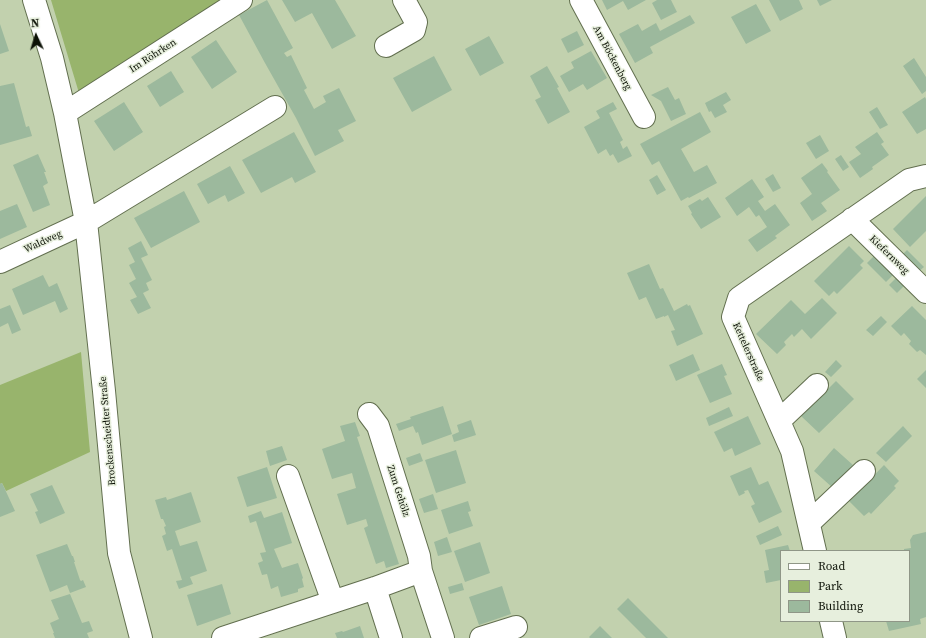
<!DOCTYPE html>
<html>
<head>
<meta charset="utf-8">
<style>
  body { margin:0 }
  #map { position:relative; width:926px; height:638px; overflow:hidden; background:#c2d1ae; font-family:"Source Serif 4",serif }
  canvas { display:block }
  .legend { position:absolute; left:780px; top:550px; width:130px; height:72px; box-sizing:border-box; background:#e7efdd; border:1px solid #8f9687; margin:0; padding:5px 7px; list-style:none; font-size:12px; color:#0c1106 }
  .legend li { display:flex; align-items:center; gap:8px; height:20px }
  .legend b { width:20px; border:1px solid #8f9687 }
  .north { position:absolute; left:16px; top:16px; width:40px; height:40px; -webkit-text-stroke:3px #e7efdd; paint-order:stroke; rotate:356deg; font-size:11px; font-weight:700; line-height:16px; text-align:center; color:#0c1106 }
  .north::after { content:''; display:block; margin:auto; width:14px; height:18px; background:#0c1106; clip-path:polygon(50% 0,100% 100%,50% 72%,0 100%) }
</style>
</head>
<body>
<div id="map">
<canvas width="926" height="638"></canvas>
<ul class="legend">
<li><b style="height:5px;background:#fff"></b>Road</li>
<li><b style="height:11px;background:#98b46c"></b>Park</li>
<li><b style="height:11px;background:#9cb99d"></b>Building</li>
</ul>
<div class="north">N</div>
</div>
<script>
const c = document.querySelector('canvas').getContext('2d');
c.lineJoin = 'round';
function paint(path, color) {
  c.fillStyle = color;
  c.fill(path, 'evenodd');
}
function toPath(rows) {
  const path = new Path2D();
  for (const r of rows) {
    path.moveTo(r[0], r[1]);
    for (let i = 2; i < r.length; i += 2) path.lineTo(r[i], r[i + 1]);
  }
  return path;
}
function stroke(path, color, width, dash) {
  c.strokeStyle = color;
  c.lineWidth = width;
  c.lineCap = dash ? 'butt' : 'round';
  c.setLineDash(dash || []);
  c.stroke(path);
}
function write(font, color, halo, rows, align = 'center') {
  c.font = font + ' "Source Serif 4",serif';
  c.lineWidth = 3;
  c.setLineDash([]);
  c.textBaseline = 'middle';
  c.strokeStyle = halo;
  c.fillStyle = color;
  for (const [text, x, y, turn = 0] of rows) {
    c.save();
    c.translate(x, y);
    c.rotate((+turn || 0) * Math.PI / 180);
    c.textAlign = isNaN(turn) ? turn : align;
    if (halo) c.strokeText(text, 0, 0);
    c.fillText(text, 0, 0);
    c.restore();
  }
}
paint(toPath([
  [51,0,231,0,79,93],
  [81,352,90,452,6,491,2,483,0,484,0,385]
]), '#98b46c');
paint(toPath([
  [267,0,293,48,284,53,287,57,291,55,307,88,304,90,314,109,326,102,323,96,339,88,356,121,338,130,344,141,315,156,296,118,265,63,239,15],
  [282,0,335,0,356,36,332,49,312,13,295,22],
  [602,0,646,0,628,10,623,1,607,10],
  [657,0,671,0,677,12,661,20,652,3],
  [769,0,799,0,803,9,780,21],
  [817,0,832,0,820,6],
  [756,4,771,31,746,44,731,17],
  [690,15,695,23,650,47,653,53,635,63,619,34,638,24,642,31,656,23,660,31],
  [0,24,9,51,0,54],
  [577,31,584,45,568,53,561,39],
  [489,36,504,63,480,76,465,49],
  [216,40,237,72,212,89,191,57],
  [591,51,607,78,587,90,583,84,569,92,560,76,574,68,571,62],
  [434,56,452,90,412,112,393,78],
  [914,58,926,77,926,91,922,94,903,66],
  [547,66,559,87,557,88,570,112,548,124,535,100,541,97,530,76],
  [171,71,184,92,160,107,147,86],
  [14,83,26,127,29,126,32,136,0,145,0,86],
  [668,87,675,100,679,98,686,114,671,121,661,101,651,95],
  [726,92,731,100,723,105,727,112,715,118,711,111,709,112,705,103],
  [925,97,926,99,926,129,917,134,902,112],
  [124,102,143,132,114,151,94,121],
  [613,102,617,109,609,113,623,140,620,142,623,149,627,146,632,156,618,163,613,154,610,156,606,149,598,154,584,127,600,118,596,111],
  [877,107,888,125,880,129,869,112],
  [700,112,711,132,681,149,694,172,707,165,717,183,689,198,688,197,681,201,659,161,652,165,640,144],
  [294,132,316,172,295,183,292,177,261,193,242,160],
  [877,132,884,142,881,144,889,155,872,167,873,169,860,178,849,162,861,154,855,147],
  [820,135,829,151,816,159,806,143],
  [38,154,46,172,44,172,48,183,43,186,50,205,33,212,13,165],
  [841,155,849,167,843,171,835,159],
  [822,163,828,171,827,172,840,190,821,203,827,211,812,221,800,203,812,194,801,178],
  [230,166,245,193,228,202,225,195,208,204,197,184],
  [773,174,781,188,773,192,765,179],
  [657,175,666,190,657,195,649,180],
  [752,179,764,197,758,201,765,211,775,204,790,225,775,236,777,238,757,252,748,240,767,227,759,215,756,217,749,207,737,216,725,198],
  [184,191,200,222,151,248,134,218],
  [926,196,926,231,910,247,893,229],
  [708,197,721,217,701,229,691,214,692,213,688,206,700,199,702,201],
  [17,204,27,227,0,239,0,211],
  [141,241,148,255,141,258,152,280,146,283,149,290,143,293,151,308,138,314,130,300,137,297,129,283,136,279,129,265,135,262,128,248],
  [849,246,864,261,860,265,863,268,837,294,834,291,829,296,814,281],
  [907,250,924,267,918,272,901,256],
  [875,255,894,274,886,282,867,263],
  [649,264,660,289,663,288,674,311,687,304,688,306,690,305,703,334,677,346,671,331,675,330,668,315,664,317,664,316,656,319,646,297,639,300,627,273],
  [43,275,49,287,57,283,68,309,60,313,55,301,23,315,12,289],
  [897,277,905,285,897,293,889,285],
  [822,298,837,313,811,339,802,329,794,337,792,334,784,342,786,345,777,354,756,334,791,300,805,314],
  [10,305,21,330,12,334,8,323,0,327,0,309],
  [912,306,926,320,926,355,920,350,917,352,909,344,911,341,904,333,901,336,891,326],
  [881,316,887,322,873,336,866,330],
  [693,354,700,370,676,381,669,365],
  [836,360,842,366,831,377,825,372],
  [722,364,727,375,724,376,732,394,710,403,697,375],
  [926,370,926,388,917,379],
  [836,381,854,399,819,433,801,416],
  [443,406,452,434,422,445,418,432,416,433,413,426,399,431,396,424,411,419,410,417],
  [729,407,733,416,709,426,706,418],
  [748,416,761,444,735,456,732,448,724,452,714,432],
  [471,420,476,435,454,442,452,435,459,432,457,425],
  [355,422,360,436,357,437,399,564,386,568,384,561,376,564,364,528,368,526,366,519,347,525,337,494,356,488,352,473,332,479,322,449,345,441,340,426],
  [903,426,912,436,886,462,876,453],
  [282,446,287,460,270,466,266,451],
  [834,448,853,465,833,488,814,471],
  [456,450,466,483,436,493,425,460],
  [420,453,423,461,409,466,406,458],
  [884,465,899,481,894,486,896,488,871,514,869,512,864,516,849,501],
  [267,467,277,498,247,507,237,477],
  [751,467,759,485,768,481,782,512,759,523,751,506,755,504,748,490,744,491,745,493,739,496,730,476],
  [2,483,15,511,0,517,0,484],
  [52,485,65,513,40,524,35,512,38,511,30,494],
  [191,492,201,522,175,531,180,546,197,541,207,571,190,577,193,584,179,589,176,581,182,580,172,549,167,551,162,536,166,534,164,527,166,526,163,519,161,519,155,500,166,497,167,500],
  [433,494,438,509,424,513,419,499],
  [468,501,471,511,468,512,473,526,449,534,441,510],
  [261,511,264,518,282,512,292,543,274,549,282,568,298,563,303,578,302,579,304,587,298,589,298,592,281,597,278,586,271,589,267,574,262,575,258,563,263,561,260,553,266,552,256,521,250,523,248,516],
  [778,526,782,535,760,545,756,536],
  [926,532,926,617,920,619,921,624,889,631,886,621,909,621,909,551,904,551,904,549,911,548,910,540,913,535],
  [447,537,452,552,438,556,434,542],
  [480,542,490,573,465,582,454,551],
  [67,544,72,556,73,556,75,562,74,562,80,580,81,581,83,580,86,587,70,593,67,585,50,592,36,555],
  [788,545,790,551,781,551,781,580,766,583,764,571,769,570,765,550],
  [462,583,464,590,450,594,448,587],
  [222,584,231,614,197,626,187,595],
  [502,586,511,614,479,625,469,597],
  [70,594,82,623,89,621,93,631,87,633,89,638,55,638,53,633,54,633,50,623,59,619,51,600],
  [628,598,668,638,646,638,617,609],
  [360,626,364,638,337,638,335,633,342,631,343,632],
  [600,626,612,638,590,638,589,637]
]), '#9cb99d');
const minor = toPath([
  [34,0,52,58,65,113,86,222,104,391,119,553,141,638],
  [581,0,644,117],
  [386,46,414,30,416,22,404,0],
  [65,113,241,0],
  [852,219,926,292],
  [0,262,86,222,275,107],
  [779,421,817,385],
  [288,476,333,602],
  [809,523,864,471],
  [815,551,792,451,733,317,739,298,909,180,926,176],
  [421,571,443,638],
  [375,588,391,638],
  [831,621,835,638],
  [223,638,375,588,421,571,419,556,378,426,369,414],
  [481,638,516,627]
]);
stroke(minor, '#626f4f', 24);
stroke(minor, '#fff', 22);
write('10px', '#0c1106', '#e7efdd', [
  ["Im Röhrken",153,56,-33],
  ["Am Böckenberg",612,58,62],
  ["Waldweg",43,242,-25],
  ["Kiefernweg",889,255,44],
  ["Kettelerstraße",748,352,66],
  ["Brockenscheidter Straße",108,431,-95],
  ["Zum Gehölz",398,491,72]
]);
</script>
</body>
</html>
